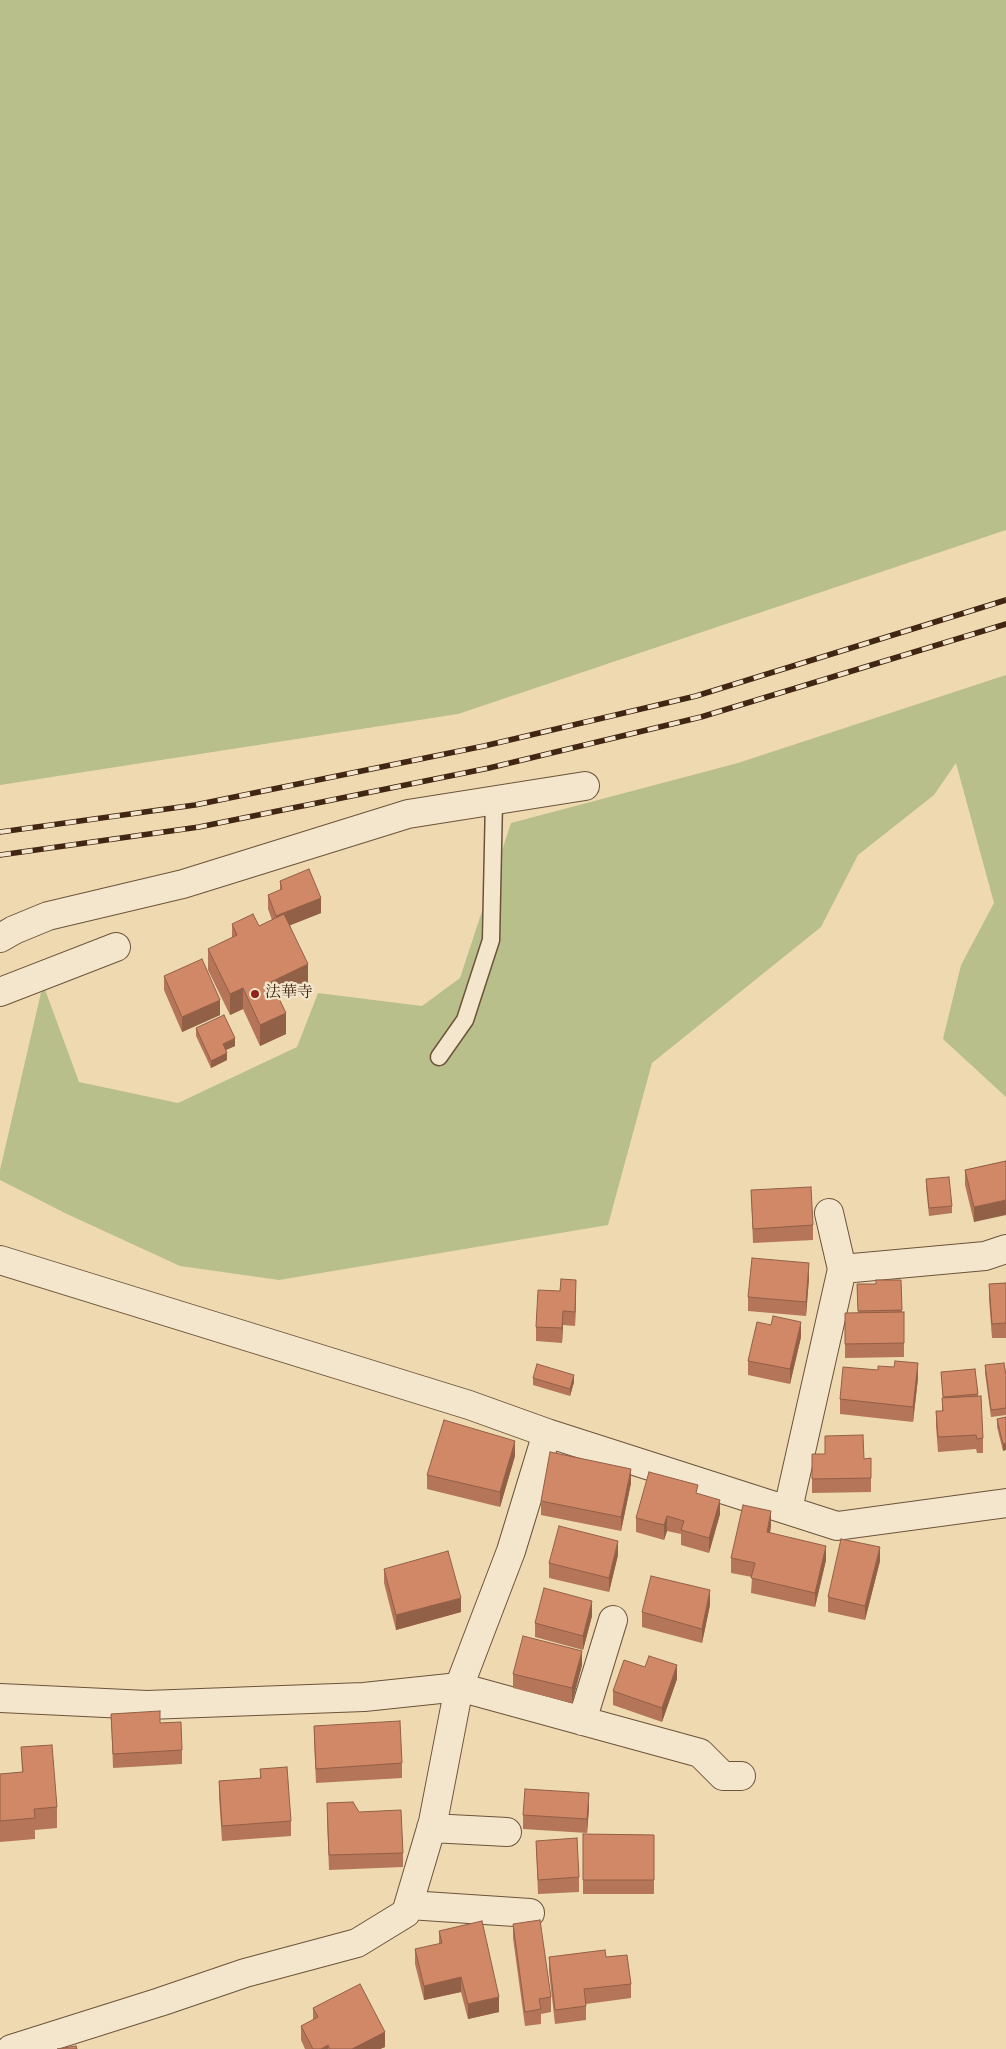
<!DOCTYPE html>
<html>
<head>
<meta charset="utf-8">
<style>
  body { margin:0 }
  canvas { display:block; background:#eed9b1 }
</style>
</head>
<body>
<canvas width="1006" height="2049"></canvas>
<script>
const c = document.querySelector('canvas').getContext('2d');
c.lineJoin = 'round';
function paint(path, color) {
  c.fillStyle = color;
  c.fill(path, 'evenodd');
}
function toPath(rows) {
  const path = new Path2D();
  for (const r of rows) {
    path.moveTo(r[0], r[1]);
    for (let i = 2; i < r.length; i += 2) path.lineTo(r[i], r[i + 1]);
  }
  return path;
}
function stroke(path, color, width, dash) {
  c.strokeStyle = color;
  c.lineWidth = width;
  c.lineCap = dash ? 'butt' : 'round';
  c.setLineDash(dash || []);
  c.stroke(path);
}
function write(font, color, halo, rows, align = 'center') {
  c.font = font + ' "IM FELL Double Pica","Noto Serif JP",serif';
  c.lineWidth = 4.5;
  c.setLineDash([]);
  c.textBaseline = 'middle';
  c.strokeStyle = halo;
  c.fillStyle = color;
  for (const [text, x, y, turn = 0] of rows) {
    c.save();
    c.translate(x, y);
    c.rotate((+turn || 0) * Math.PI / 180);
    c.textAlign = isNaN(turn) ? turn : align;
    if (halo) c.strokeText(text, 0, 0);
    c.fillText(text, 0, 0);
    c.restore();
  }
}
paint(toPath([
  [0,0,1006,0,1006,530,458,714,0,785],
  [1006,675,1006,1097,943,1039,961,965,994,903,956,763,934,795,858,855,821,927,652,1063,608,1225,279,1280,180,1266,67,1214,0,1180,0,1170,43,984,79,1082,178,1103,297,1047,318,993,422,1006,460,978,511,823,738,763]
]), '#b9bf8b');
const service = toPath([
  [439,1057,465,1020,491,940,494,800]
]);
const minor = toPath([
  [0,938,14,930,48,916,183,884,408,814,585,786],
  [0,992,116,947],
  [829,1213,842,1269],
  [0,1260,469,1405,547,1433,837,1526,1006,1503],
  [788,1509,842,1269,985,1256,1006,1249],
  [0,1698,147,1705,364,1697,459,1687,700,1753,723,1776,741,1776],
  [582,1721,613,1620],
  [431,1828,507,1832],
  [409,1905,530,1913],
  [11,2049,160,2002,245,1973,357,1943,406,1913,433,1822,459,1687,511,1551,547,1433]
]);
stroke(service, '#6c533a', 19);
stroke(minor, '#6c533a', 30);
stroke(service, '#f4e6cc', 16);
stroke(minor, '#f4e6cc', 28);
const rail = toPath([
  [0,832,195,805,484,746,696,696,1006,600],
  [0,855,199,827,489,768,701,717,1006,624]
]);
stroke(rail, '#402613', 5.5);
stroke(rail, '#f4e6cc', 4, [11]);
paint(toPath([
  [280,881,321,913,290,925,308,985,279,999,286,1034,260,1046,243,1009,230,1015,208,970,208,949,232,938,232,924,259,926,272,920,268,909,268,895,280,890],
  [164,976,220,1015,182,1032,164,990],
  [196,1028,235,1046,226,1050,227,1060,211,1068,196,1036],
  [1006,1161,974,1222,965,1185,965,1170],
  [926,1179,952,1206,952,1213,929,1216,926,1187],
  [751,1190,813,1225,813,1240,753,1243],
  [809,1278,806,1316,748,1311,748,1297],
  [901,1280,902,1312,904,1312,904,1357,845,1358,845,1313,858,1313,857,1284,876,1284],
  [1006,1283,1006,1338,992,1338,989,1299,989,1284],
  [576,1295,575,1326,563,1325,562,1343,536,1341,536,1327],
  [801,1337,790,1384,748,1375,748,1361],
  [985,1365,1006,1375,1006,1415,991,1417,985,1373],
  [975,1369,983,1438,983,1453,977,1453,976,1449,938,1452,936,1426,936,1411,942,1411,942,1398,943,1398,941,1372],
  [878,1370,918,1378,913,1422,840,1414,840,1399],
  [533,1378,574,1382,570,1396,533,1385],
  [1006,1417,1003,1451,997,1427,997,1419],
  [812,1454,864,1459,871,1458,871,1492,812,1493],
  [515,1456,500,1507,427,1489,427,1475],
  [631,1483,621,1531,541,1515,541,1501],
  [698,1494,720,1514,709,1553,681,1545,681,1534,667,1531,664,1540,636,1532,636,1518],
  [771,1526,770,1533,826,1560,815,1607,751,1593,752,1577,731,1573,731,1558],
  [618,1555,609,1592,549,1578,549,1563],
  [880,1561,865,1620,828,1612,828,1597],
  [384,1569,461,1612,396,1630,384,1583],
  [710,1605,702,1643,642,1627,642,1612],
  [592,1616,583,1650,535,1637,535,1623],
  [582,1665,572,1703,513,1688,513,1674],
  [677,1679,662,1722,613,1705,613,1691],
  [111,1714,160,1723,182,1750,182,1764,113,1768],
  [314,1726,402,1763,402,1778,316,1783,314,1740],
  [21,1747,57,1807,57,1828,35,1830,35,1839,0,1842,0,1774,22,1772],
  [260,1769,291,1821,291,1836,222,1841,219,1796,219,1781,260,1778],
  [589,1808,587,1833,523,1829,523,1815],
  [359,1812,403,1853,403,1867,329,1870,327,1818],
  [583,1834,654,1835,654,1894,583,1894],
  [536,1841,579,1877,579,1892,538,1894],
  [513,1924,551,1997,551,2012,541,2014,541,2024,525,2026,513,1938],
  [439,1931,499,2012,468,2019,461,1992,424,2000,415,1964,415,1949,439,1944],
  [549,1957,606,1957,631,1984,631,1998,586,2004,586,2020,555,2024,549,1971],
  [313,2008,385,2047,380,2049,305,2049,301,2040,301,2026,313,2020]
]), '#b47558');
paint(toPath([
  [321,898,321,913,276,931,276,916],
  [308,964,308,985,271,1003,271,982],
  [243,988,243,1009,230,1015,230,994],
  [220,1000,220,1015,182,1032,182,1017],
  [286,1013,286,1034,260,1046,260,1025],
  [235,1038,235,1046,223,1051,223,1044],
  [227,1053,227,1060,211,1068,211,1061],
  [1006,1200,1006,1215,974,1222,974,1207],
  [809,1263,809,1278,806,1316,806,1302],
  [576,1280,576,1295,575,1326,575,1312],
  [563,1311,563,1325,562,1343,562,1328],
  [801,1322,801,1337,790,1384,790,1369],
  [918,1363,918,1378,913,1422,913,1407],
  [574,1375,574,1382,570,1396,570,1389],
  [515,1441,515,1456,500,1507,500,1492],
  [1006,1443,1006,1450,1003,1451,1003,1444],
  [631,1469,631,1483,621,1531,621,1517],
  [720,1500,720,1514,709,1553,709,1538],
  [771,1511,771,1526,767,1547,767,1532],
  [667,1516,667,1531,664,1540,664,1525],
  [618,1541,618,1555,609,1592,609,1578],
  [826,1546,826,1560,815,1607,815,1593],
  [880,1547,880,1561,865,1620,865,1606],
  [710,1590,710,1605,702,1643,702,1629],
  [461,1598,461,1612,396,1630,396,1615],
  [592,1601,592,1616,583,1650,583,1636],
  [582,1651,582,1665,572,1703,572,1688],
  [677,1665,677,1679,662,1722,662,1708],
  [589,1793,589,1808,587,1833,587,1819],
  [461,1977,461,1992,424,2000,424,1986],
  [499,1997,499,2012,468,2019,468,2004],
  [385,2032,385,2047,380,2049,352,2049],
  [328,2045,328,2049,321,2049]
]), '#925f47');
const building = toPath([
  [309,869,321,898,276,916,268,895,282,889,280,881,309,869],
  [253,914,259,926,284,914,308,964,271,982,286,1013,260,1025,243,988,230,994,208,949,237,935,232,924,253,914],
  [202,959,220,1000,182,1017,164,976,202,959],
  [224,1015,235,1038,223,1044,227,1053,211,1061,196,1028,224,1015],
  [1006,1161,1006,1200,974,1207,965,1170,1006,1161],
  [949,1177,952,1206,929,1208,926,1179,949,1177],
  [811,1187,813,1225,753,1229,751,1190,811,1187],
  [752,1258,809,1263,806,1302,748,1297,752,1258],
  [561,1279,576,1280,575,1312,563,1311,562,1328,536,1327,538,1290,560,1291,561,1279],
  [876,1280,901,1280,902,1310,858,1311,857,1284,876,1284,876,1280],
  [1006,1283,1006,1323,992,1324,989,1284,1006,1283],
  [904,1312,904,1343,845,1344,845,1313,904,1312],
  [773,1316,801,1322,790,1369,748,1361,757,1322,771,1325,773,1316],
  [895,1361,918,1363,913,1407,840,1399,843,1367,878,1370,878,1366,894,1367,895,1361],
  [1004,1363,1006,1375,1006,1408,991,1410,985,1365,1004,1363],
  [537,1364,574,1375,570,1389,533,1378,537,1364],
  [975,1369,978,1394,943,1397,941,1372,975,1369],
  [981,1396,983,1438,977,1439,976,1435,938,1437,936,1411,943,1411,942,1398,981,1396],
  [1006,1417,1006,1443,1003,1444,997,1419,1006,1417],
  [444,1420,515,1441,500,1492,427,1475,444,1420],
  [863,1435,864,1459,871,1458,871,1478,812,1479,812,1454,825,1454,825,1436,863,1435],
  [550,1452,631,1469,621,1517,541,1501,550,1452],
  [649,1472,698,1485,696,1493,720,1500,709,1538,681,1530,684,1521,667,1516,664,1525,636,1518,649,1472],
  [743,1505,771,1511,767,1532,826,1546,815,1593,751,1578,755,1563,731,1558,743,1505],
  [559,1526,618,1541,609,1578,549,1563,559,1526],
  [841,1539,880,1547,865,1606,828,1597,841,1539],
  [448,1551,461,1598,396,1615,384,1569,448,1551],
  [651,1576,710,1590,702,1629,642,1612,651,1576],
  [544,1588,592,1601,583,1636,535,1623,544,1588],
  [523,1636,582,1651,572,1688,513,1674,523,1636],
  [649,1656,677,1665,662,1708,613,1691,624,1660,645,1667,649,1656],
  [160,1711,160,1723,181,1722,182,1750,113,1754,111,1714,160,1711],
  [400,1721,402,1763,316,1769,314,1726,400,1721],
  [52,1745,57,1807,34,1809,35,1818,0,1821,0,1774,23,1772,21,1747,52,1745],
  [287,1767,291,1821,222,1826,219,1781,261,1778,260,1769,287,1767],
  [525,1789,589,1793,587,1819,523,1815,525,1789],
  [353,1802,359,1812,401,1810,403,1853,329,1855,327,1803,353,1802],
  [583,1834,654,1835,654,1880,583,1880,583,1834],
  [577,1838,579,1877,538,1880,536,1841,577,1838],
  [540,1920,551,1997,539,1999,541,2009,525,2012,513,1924,540,1920],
  [482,1921,499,1997,468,2004,461,1977,424,1986,415,1949,442,1943,439,1931,482,1921],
  [605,1950,606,1957,627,1955,631,1984,584,1989,586,2006,555,2010,549,1957,605,1950],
  [360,1984,385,2032,352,2049,330,2049,328,2045,321,2049,313,2049,301,2026,318,2017,313,2008,360,1984],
  [76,2046,77,2049,57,2049,76,2046]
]);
paint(building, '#d18866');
stroke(building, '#925f47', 1);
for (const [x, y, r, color] of [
  [255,994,5,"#8f2418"]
]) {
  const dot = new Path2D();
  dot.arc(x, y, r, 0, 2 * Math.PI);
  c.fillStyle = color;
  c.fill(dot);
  stroke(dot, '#f4e6cc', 2);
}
write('16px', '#402613', '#f4e6cc', [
  ["法華寺",265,994]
], 'left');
</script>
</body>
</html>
